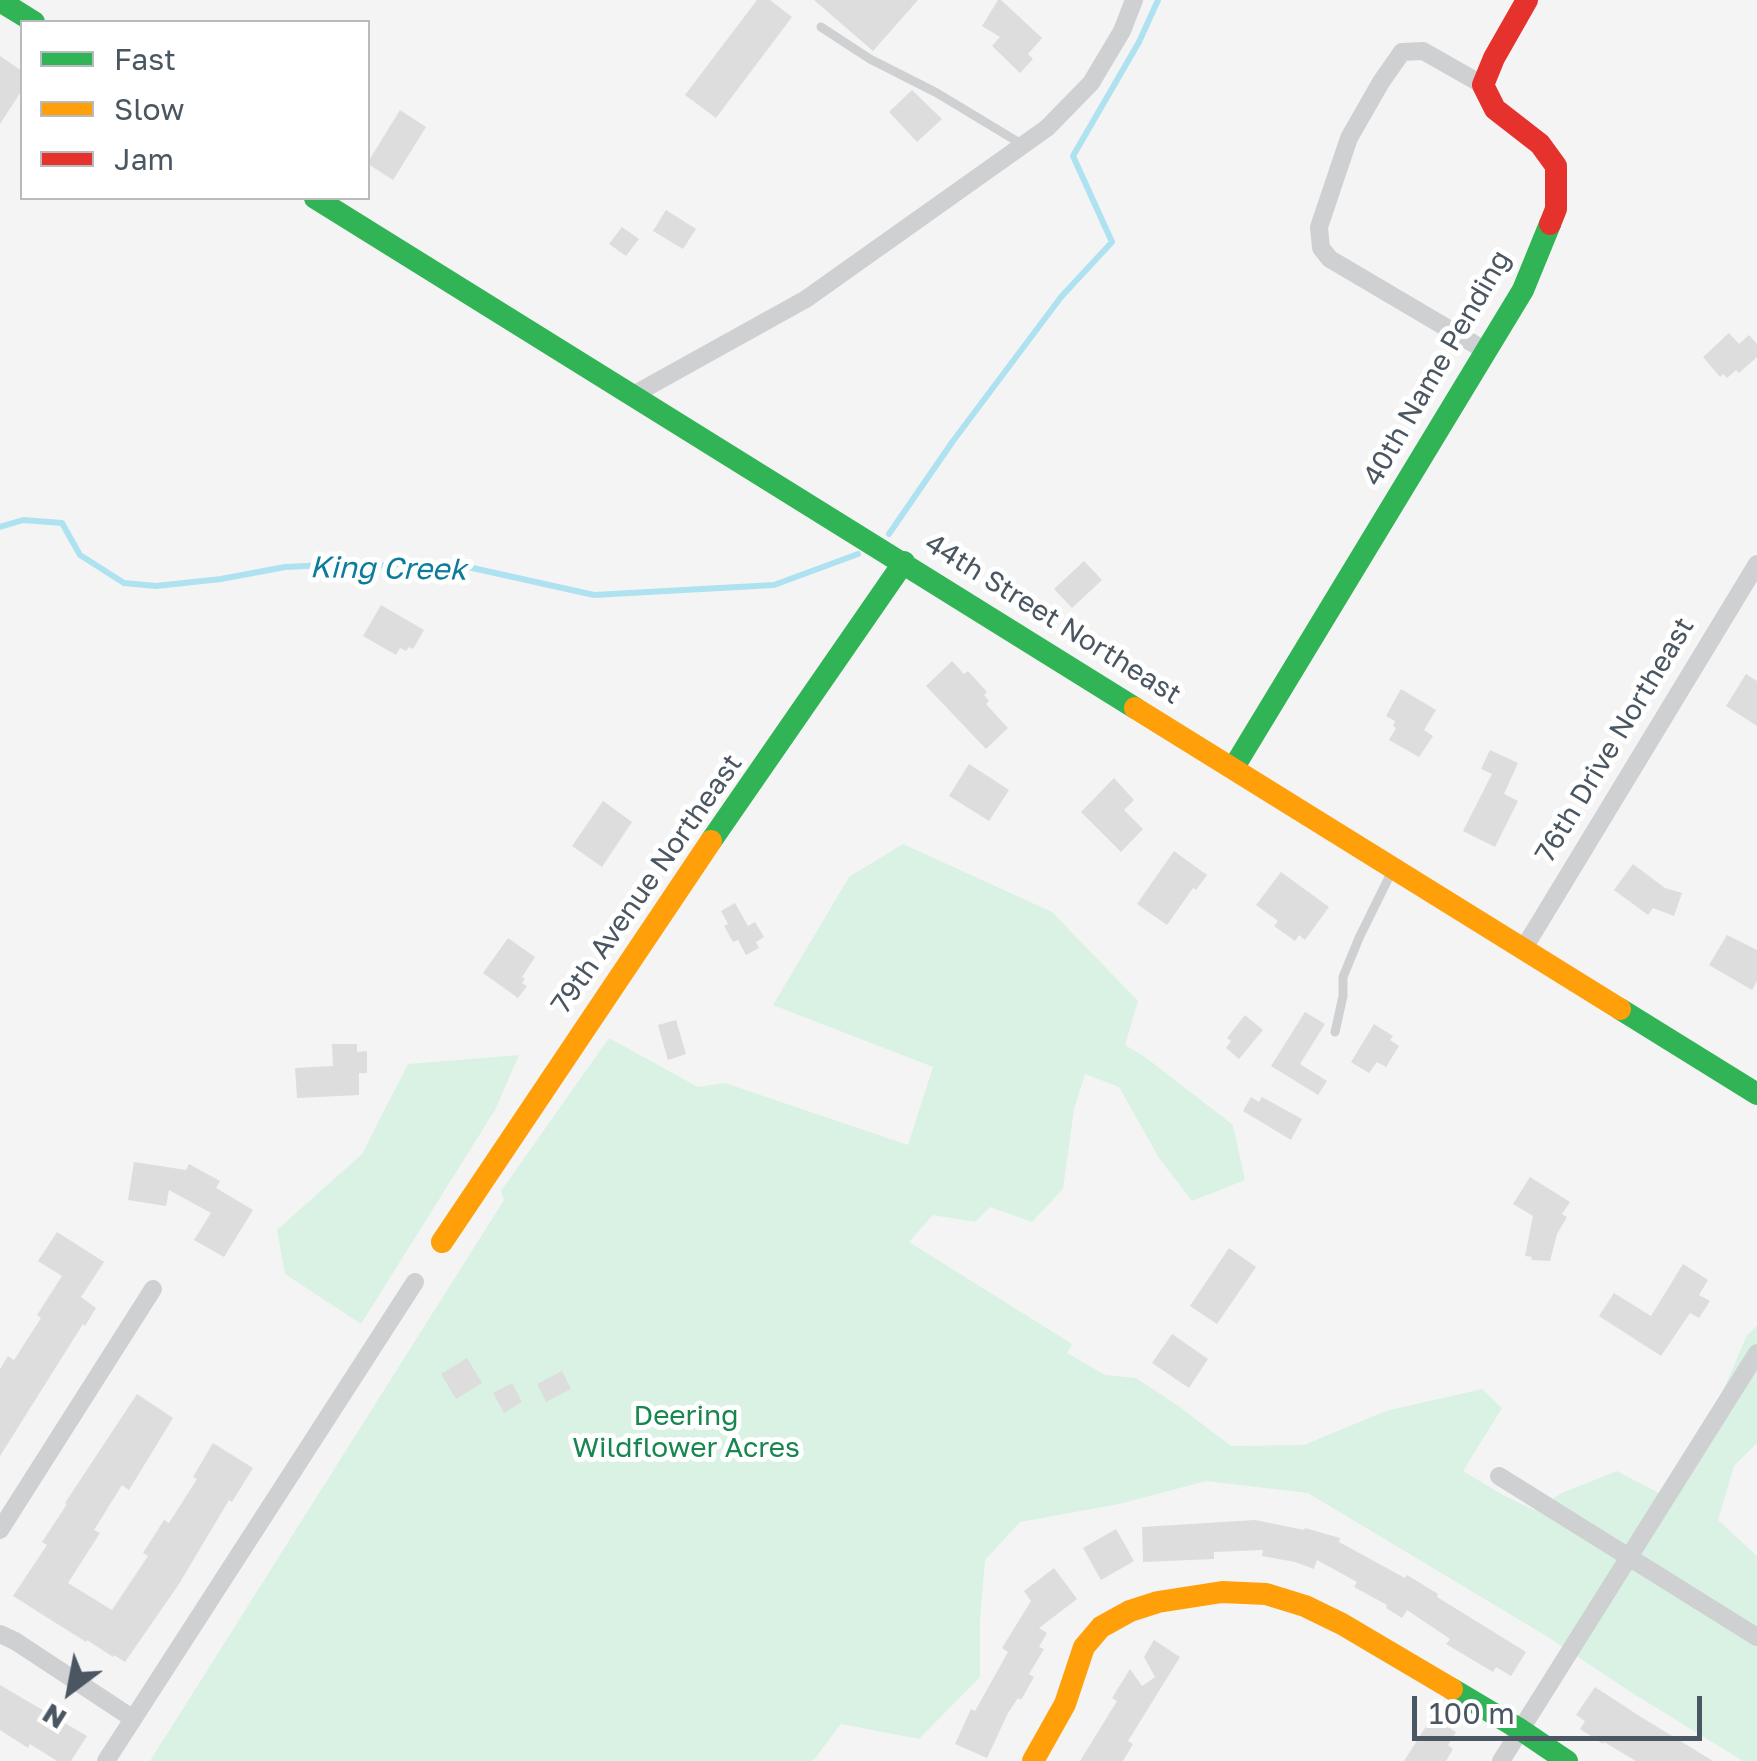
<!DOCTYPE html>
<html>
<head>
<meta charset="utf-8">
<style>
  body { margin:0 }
  #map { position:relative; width:1757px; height:1761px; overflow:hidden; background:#f4f4f4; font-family:"Golos Text",sans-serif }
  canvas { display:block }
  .legend { position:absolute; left:20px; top:20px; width:350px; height:180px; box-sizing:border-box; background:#fff; border:2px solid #b7bbc0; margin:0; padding:12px 18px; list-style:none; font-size:30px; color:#4a5661 }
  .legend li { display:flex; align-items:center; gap:20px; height:50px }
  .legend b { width:50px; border:2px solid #b7bbc0 }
  .north { position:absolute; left:20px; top:1641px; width:100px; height:100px; -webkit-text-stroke:8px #fff; paint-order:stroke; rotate:212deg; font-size:28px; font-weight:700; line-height:40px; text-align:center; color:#4a5661 }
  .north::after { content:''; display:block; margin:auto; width:35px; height:45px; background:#4a5661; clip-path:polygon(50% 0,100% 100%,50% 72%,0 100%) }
  .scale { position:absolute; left:1412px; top:1696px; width:290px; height:45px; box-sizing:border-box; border:5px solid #4a5661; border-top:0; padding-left:12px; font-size:30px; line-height:35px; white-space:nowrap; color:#4a5661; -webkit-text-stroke:8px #fff; paint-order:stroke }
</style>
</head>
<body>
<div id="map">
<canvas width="1757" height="1761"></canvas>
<ul class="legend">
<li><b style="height:12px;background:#30b455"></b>Fast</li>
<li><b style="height:12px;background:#ff9f0a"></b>Slow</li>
<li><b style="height:12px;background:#e5322d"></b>Jam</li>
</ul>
<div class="north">N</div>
<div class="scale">100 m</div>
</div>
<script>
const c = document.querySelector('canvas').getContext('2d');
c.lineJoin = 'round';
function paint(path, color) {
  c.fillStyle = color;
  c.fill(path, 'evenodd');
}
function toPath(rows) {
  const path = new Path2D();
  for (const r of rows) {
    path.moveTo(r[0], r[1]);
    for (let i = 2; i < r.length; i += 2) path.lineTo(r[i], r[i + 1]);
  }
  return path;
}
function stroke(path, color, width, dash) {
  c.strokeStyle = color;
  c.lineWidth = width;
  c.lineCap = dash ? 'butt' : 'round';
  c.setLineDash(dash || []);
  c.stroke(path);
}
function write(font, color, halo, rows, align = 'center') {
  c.font = font + ' "Golos Text",sans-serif';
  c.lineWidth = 10;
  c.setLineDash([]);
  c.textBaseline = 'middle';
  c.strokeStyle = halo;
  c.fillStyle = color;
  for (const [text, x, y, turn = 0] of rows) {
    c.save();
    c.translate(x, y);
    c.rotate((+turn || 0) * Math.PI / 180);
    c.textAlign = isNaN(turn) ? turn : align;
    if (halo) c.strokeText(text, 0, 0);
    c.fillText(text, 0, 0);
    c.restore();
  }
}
paint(toPath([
  [903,844,1052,912,1138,1001,1125,1045,1145,1057,1233,1125,1245,1180,1192,1201,1159,1158,1119,1087,1085,1074,1074,1109,1063,1189,1032,1222,990,1207,975,1222,933,1215,909,1242,1072,1344,1067,1353,1105,1375,1136,1378,1177,1405,1231,1446,1304,1445,1386,1411,1482,1389,1502,1408,1463,1471,1503,1495,1534,1510,1562,1493,1617,1471,1666,1497,1726,1384,1747,1335,1757,1326,1757,1443,1734,1466,1718,1520,1757,1556,1757,1761,1743,1761,1637,1696,1548,1637,1308,1493,1206,1481,1119,1504,1020,1522,985,1560,980,1619,980,1677,919,1739,841,1724,813,1761,150,1761,504,1200,501,1191,609,1038,698,1087,725,1083,908,1145,933,1067,773,1005,849,877],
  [519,1055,495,1110,361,1324,285,1274,277,1230,362,1154,408,1064]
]), '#d9f2e3');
stroke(toPath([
  [0,527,23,520,62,523,80,555,124,583,156,586,221,579,285,567,328,565,364,567,399,564,459,565,594,595,774,585,858,554],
  [889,534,953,441,1061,297,1112,242,1073,156,1139,42,1158,0]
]), '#aee2f0', 6);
paint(toPath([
  [757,0,770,0,792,17,716,118,685,95],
  [814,0,918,0,873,51],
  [998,0,1001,0,1042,38,1028,54,1033,59,1020,73,992,46,1000,37,982,26],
  [0,56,22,71,22,90,0,124],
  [912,90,942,119,917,142,889,112],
  [400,110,426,127,393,180,368,164,368,162],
  [666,210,696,229,683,249,653,231],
  [622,227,639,239,626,256,609,244],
  [1729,333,1739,344,1749,335,1757,344,1757,357,1739,373,1736,370,1727,378,1723,374,1720,377,1703,357],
  [1084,561,1102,580,1072,608,1054,589],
  [381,605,424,630,413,649,409,647,406,651,400,648,396,655,363,636],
  [952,661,964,674,968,671,987,692,984,695,989,701,986,704,1008,728,986,749,926,686],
  [1746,674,1757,681,1757,726,1726,706],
  [1401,689,1436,710,1424,730,1433,736,1419,757,1389,740,1396,728,1393,726,1395,721,1386,716],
  [1490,750,1518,763,1504,794,1518,801,1495,847,1463,831,1492,774,1481,769],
  [969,764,1009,790,989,821,949,796],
  [1114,778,1134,800,1124,810,1143,829,1121,852,1081,812],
  [603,801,632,822,602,867,572,846],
  [1174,851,1207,875,1196,890,1193,888,1167,925,1137,904],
  [1633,864,1665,888,1682,893,1674,916,1653,908,1648,915,1614,890],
  [1281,872,1329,907,1305,940,1299,935,1295,941,1274,926,1278,921,1256,905],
  [735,903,748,926,755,922,764,937,756,942,759,948,746,955,738,940,733,942,724,926,728,924,721,911],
  [1727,935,1757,950,1757,981,1752,990,1709,965],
  [508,938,535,957,522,977,525,979,522,983,527,986,518,998,483,973],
  [1305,1012,1325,1024,1300,1064,1327,1081,1318,1095,1271,1066],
  [1245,1015,1263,1030,1239,1059,1226,1048,1231,1041,1227,1038],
  [676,1020,686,1054,668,1060,658,1025],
  [1374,1024,1393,1036,1390,1040,1399,1046,1386,1067,1377,1062,1369,1073,1351,1062],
  [332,1044,357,1044,357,1052,367,1051,367,1073,359,1073,359,1095,297,1098,295,1068,333,1066],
  [1251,1097,1259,1102,1262,1097,1302,1119,1291,1140,1243,1111],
  [134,1162,186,1170,189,1164,220,1181,216,1188,253,1210,224,1257,194,1240,211,1213,169,1190,166,1206,128,1200],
  [1530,1177,1570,1202,1562,1214,1567,1217,1557,1234,1550,1261,1531,1260,1532,1257,1525,1256,1533,1216,1513,1204],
  [57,1232,104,1262,81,1297,96,1308,85,1326,83,1324,0,1456,0,1369,8,1356,14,1360,41,1318,37,1315,62,1276,38,1261],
  [1229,1248,1256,1267,1217,1324,1190,1306],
  [1683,1264,1708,1280,1699,1295,1710,1301,1699,1318,1690,1313,1661,1356,1599,1316,1614,1293,1651,1316],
  [1172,1334,1208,1359,1189,1388,1152,1363],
  [467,1358,482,1383,456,1399,441,1374],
  [562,1371,571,1389,546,1402,537,1384],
  [512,1383,522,1402,504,1413,493,1393],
  [137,1394,173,1418,129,1490,122,1485,94,1530,100,1533,68,1583,112,1610,148,1556,143,1553,164,1520,169,1523,197,1479,193,1477,213,1443,253,1468,232,1502,229,1500,179,1584,125,1662,114,1655,113,1657,87,1640,86,1642,13,1596,47,1545,42,1542,67,1504,65,1503],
  [1255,1520,1304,1530,1305,1528,1340,1538,1339,1542,1405,1578,1407,1575,1438,1594,1437,1597,1526,1652,1511,1676,1496,1667,1493,1672,1446,1644,1450,1639,1407,1610,1402,1618,1386,1608,1387,1605,1354,1587,1357,1582,1317,1560,1314,1569,1295,1562,1262,1556,1263,1550,1214,1552,1214,1559,1143,1562,1142,1527],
  [1116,1529,1134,1561,1101,1580,1083,1548],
  [1054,1568,1077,1599,1039,1628,1047,1633,1039,1647,1044,1649,1029,1674,1034,1677,1021,1700,1018,1698,1008,1713,987,1758,955,1744,971,1709,975,1711,1008,1652,1002,1648,1031,1601,1024,1591],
  [1154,1640,1180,1657,1128,1741,1133,1744,1123,1761,1080,1761,1117,1701,1112,1698,1130,1669,1142,1686,1155,1677,1144,1657],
  [0,1685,87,1736,71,1761,57,1761,30,1744,28,1748,0,1730],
  [1595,1687,1641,1717,1713,1761,1636,1761,1604,1742,1603,1744,1580,1729,1585,1721,1576,1715],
  [1432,1717,1456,1732,1448,1745,1453,1749,1446,1761,1404,1761]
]), '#ddddde');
stroke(toPath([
  [821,27,870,59,937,93,1023,145],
  [1335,1032,1343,996,1343,977,1359,938,1393,869]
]), '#ced0d2', 9);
stroke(toPath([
  [1483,85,1423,51,1402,52,1381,82,1349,138,1319,227,1321,248,1330,259,1486,351],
  [633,395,806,299,1047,128,1091,83,1122,31,1134,0],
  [1524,948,1757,564],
  [1499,1476,1757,1637],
  [0,1530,153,1289],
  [0,1634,15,1641,132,1718],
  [106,1761,415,1282],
  [1501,1761,1757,1353]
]), '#ced0d2', 18);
stroke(toPath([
  [0,1,34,22],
  [315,198,1135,708],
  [1234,767,1523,290,1550,224],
  [711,841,904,562],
  [1620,1009,1757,1094],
  [1452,1689,1521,1730,1567,1761]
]), '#30b455', 22);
stroke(toPath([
  [1135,708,1620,1009],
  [442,1242,711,841],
  [1033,1761,1065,1704,1084,1647,1101,1627,1130,1611,1158,1602,1222,1592,1266,1594,1305,1606,1342,1624,1452,1689]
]), '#ff9f0a', 22);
stroke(toPath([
  [1527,0,1494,58,1483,85,1495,109,1540,144,1556,166,1556,209,1550,224]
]), '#e5322d', 22);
write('28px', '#4a5661', '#fff', [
  ["40th Name Pending",1437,368,-60],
  ["44th Street Northeast",1053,619,32],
  ["76th Drive Northeast",1615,740,-59],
  ["79th Avenue Northeast",647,884,-55]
]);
write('28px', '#17864f', '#fff', [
  ["Deering",686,1416],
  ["Wildflower Acres",686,1448]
]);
write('italic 30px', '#0c7c9b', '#fff', [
  ["King Creek",388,569,1]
]);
</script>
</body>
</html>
